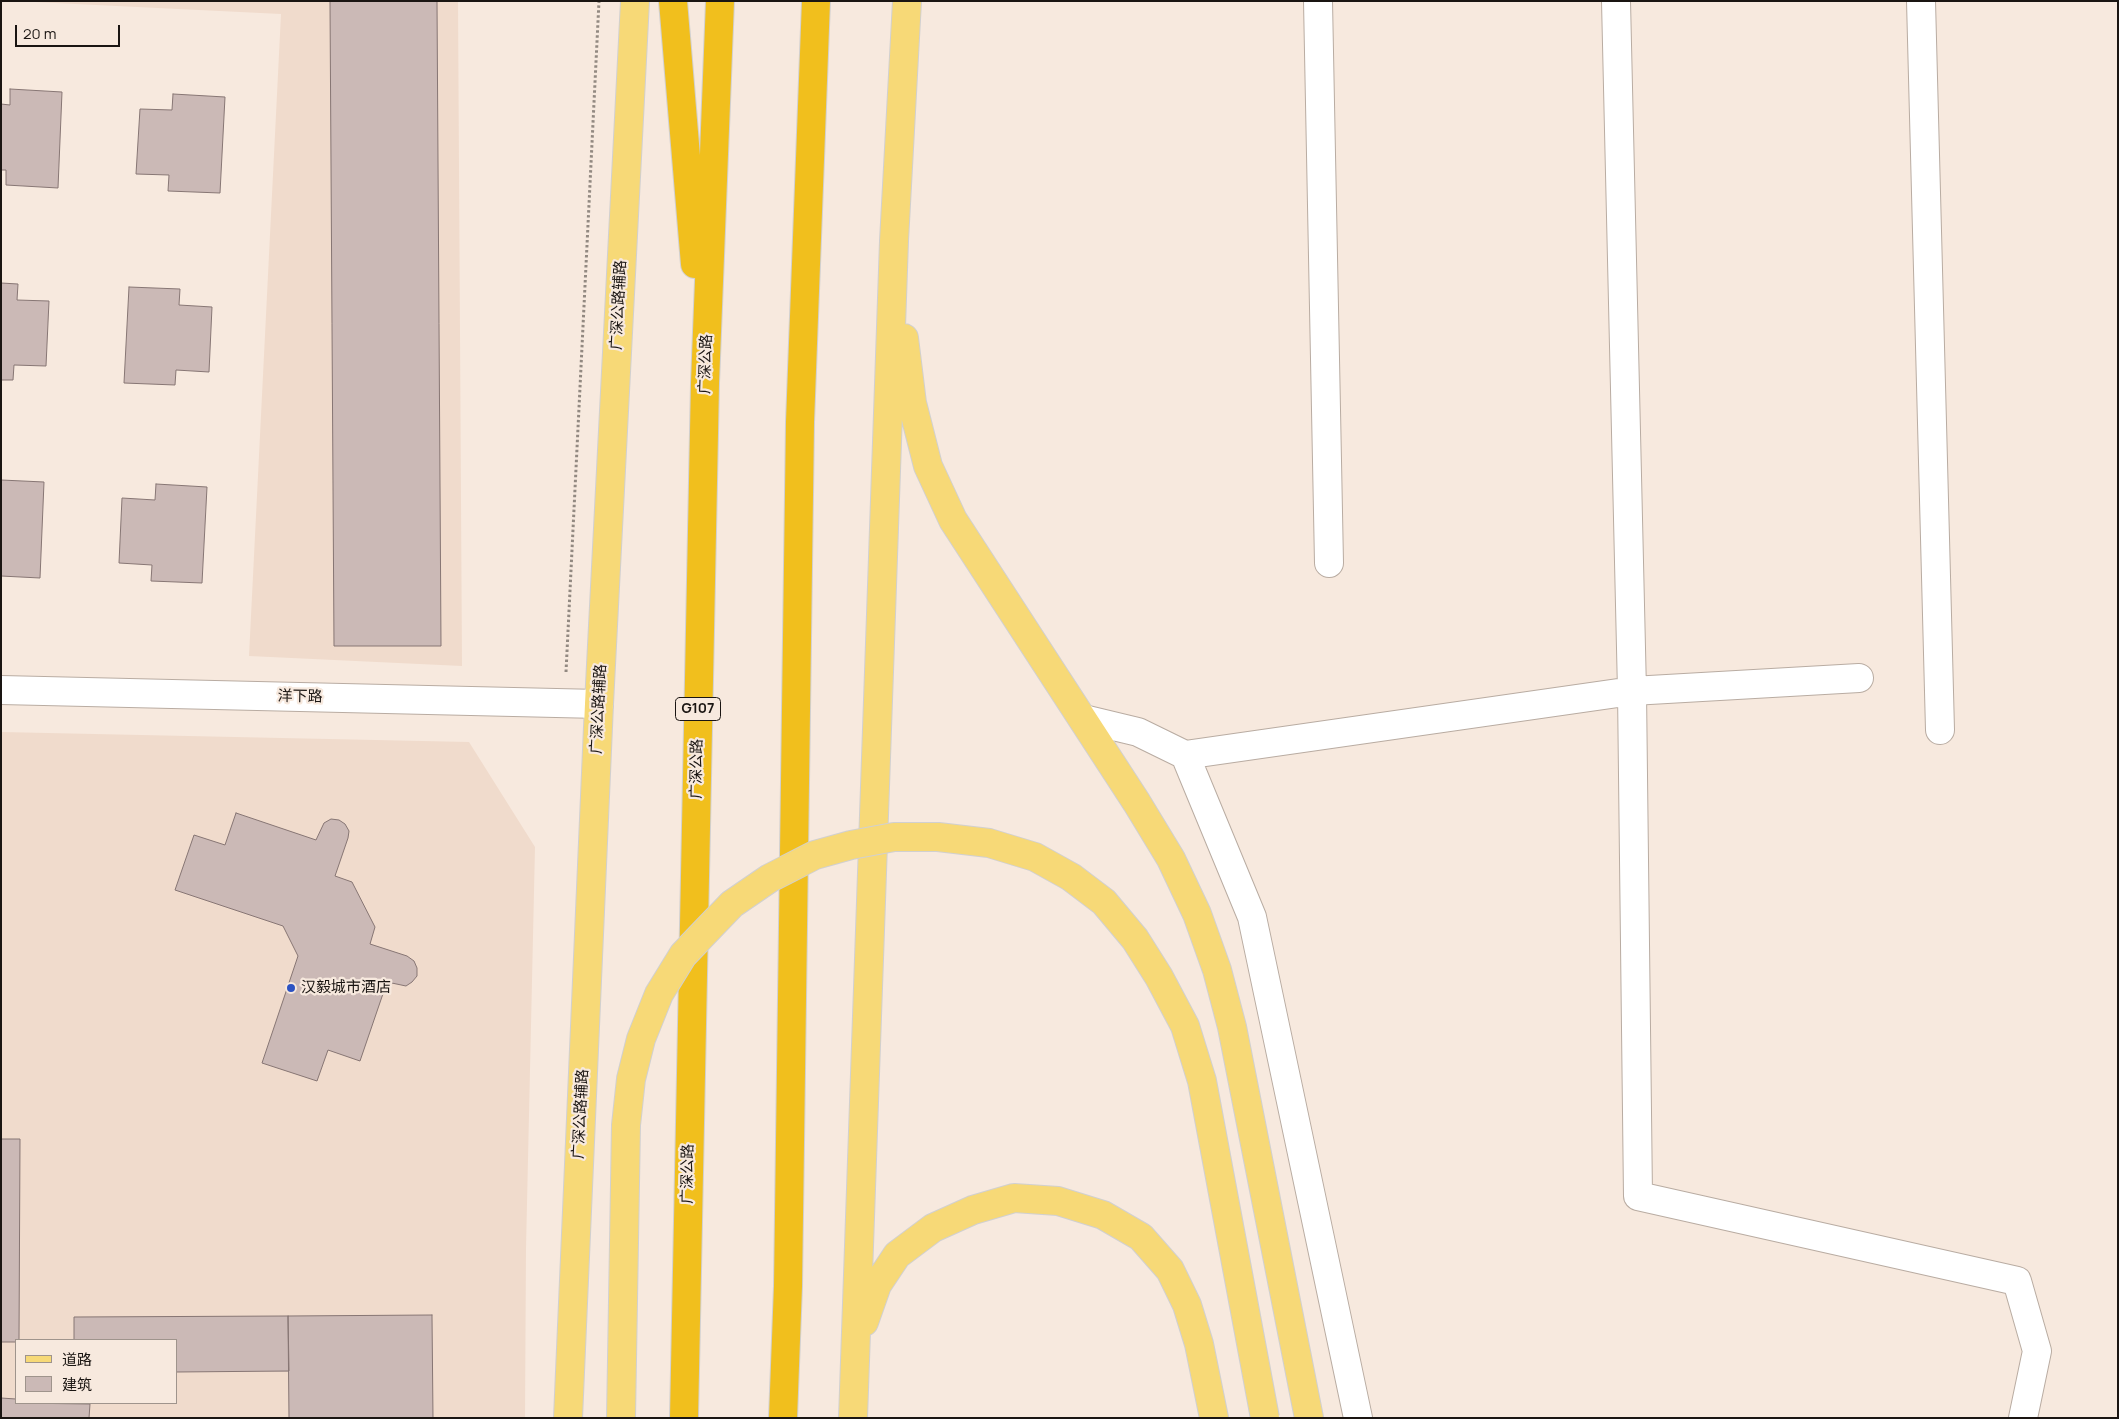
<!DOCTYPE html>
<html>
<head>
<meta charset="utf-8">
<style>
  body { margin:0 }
  #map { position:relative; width:2119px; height:1419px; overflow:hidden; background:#f7e9de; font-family:Manrope,"Noto Sans SC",sans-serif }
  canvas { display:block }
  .frame { position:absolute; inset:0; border:2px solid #1a1512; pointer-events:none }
  .legend { position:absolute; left:15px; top:1339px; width:162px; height:65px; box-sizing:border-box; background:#f7e9de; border:1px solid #9f948c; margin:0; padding:6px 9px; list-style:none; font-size:15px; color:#1a1512 }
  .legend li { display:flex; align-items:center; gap:10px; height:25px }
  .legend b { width:25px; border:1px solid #9f948c }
  .scale { position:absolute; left:15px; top:25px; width:105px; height:22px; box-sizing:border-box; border:2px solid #1a1512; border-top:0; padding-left:6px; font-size:15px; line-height:18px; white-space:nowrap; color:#1a1512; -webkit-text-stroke:4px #f7e9de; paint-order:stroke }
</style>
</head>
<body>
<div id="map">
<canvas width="2119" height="1419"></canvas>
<div class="frame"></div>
<ul class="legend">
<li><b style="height:6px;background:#f7d977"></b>道路</li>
<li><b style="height:14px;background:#cbb9b6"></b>建筑</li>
</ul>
<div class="scale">20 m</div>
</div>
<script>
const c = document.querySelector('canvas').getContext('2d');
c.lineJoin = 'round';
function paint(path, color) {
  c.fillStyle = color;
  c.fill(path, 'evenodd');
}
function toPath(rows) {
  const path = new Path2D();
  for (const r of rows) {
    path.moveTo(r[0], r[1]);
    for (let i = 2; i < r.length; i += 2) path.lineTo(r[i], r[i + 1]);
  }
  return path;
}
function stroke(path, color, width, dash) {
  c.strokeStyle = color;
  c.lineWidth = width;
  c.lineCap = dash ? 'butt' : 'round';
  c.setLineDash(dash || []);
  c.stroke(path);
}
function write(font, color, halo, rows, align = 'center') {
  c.font = font + ' Manrope,"Noto Sans SC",sans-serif';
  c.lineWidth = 4.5;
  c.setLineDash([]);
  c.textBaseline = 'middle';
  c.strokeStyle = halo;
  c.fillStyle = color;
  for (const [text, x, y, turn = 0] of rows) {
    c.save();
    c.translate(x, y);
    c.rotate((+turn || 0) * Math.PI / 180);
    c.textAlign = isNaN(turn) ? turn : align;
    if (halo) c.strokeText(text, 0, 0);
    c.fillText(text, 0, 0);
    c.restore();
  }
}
paint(toPath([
  [14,1,458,1,462,666,249,656,281,14],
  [1,732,469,742,535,847,526,1248,525,1418,1,1418],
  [16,1340,176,1340,176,1403,16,1403]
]), '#f0dbcc');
const building = toPath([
  [330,1,437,1,441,646,334,646,330,1],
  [10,89,62,92,58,188,6,185,6,170,1,170,1,104,10,105,10,89],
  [173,94,225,97,220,193,168,191,169,175,136,174,140,109,172,110,173,94],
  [1,283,18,284,17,300,49,301,46,366,14,365,13,380,1,380,1,283],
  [129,287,180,289,179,305,212,307,209,372,176,370,175,385,124,383,129,287],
  [1,480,44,482,40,578,1,576,1,480],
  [156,484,207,487,202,583,151,581,152,565,119,563,122,498,155,500,156,484],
  [236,813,316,840,324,823,331,819,339,820,345,824,349,831,348,838,335,876,352,882,375,927,370,944,407,956,414,961,417,968,417,976,412,982,406,986,387,982,360,1061,328,1050,317,1081,262,1063,298,956,283,926,175,890,194,835,225,845,236,813],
  [1,1139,20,1139,19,1340,16,1340,16,1342,1,1342,1,1139],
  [432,1315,433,1418,289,1418,288,1316,432,1315],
  [288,1316,289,1371,176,1372,176,1340,74,1340,74,1317,288,1316],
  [1,1398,16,1399,16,1403,90,1404,89,1418,1,1418,1,1398]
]);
paint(building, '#cbb9b6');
stroke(building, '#877674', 1);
const minor = toPath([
  [1318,1,1329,563],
  [1616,1,1632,691,1638,1196,2017,1281,2037,1351,2023,1418],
  [1921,1,1940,730],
  [1,690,599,704],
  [1084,719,1138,732,1185,755,1632,691,1859,678],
  [1185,755,1252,917,1358,1418]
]);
const major = toPath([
  [904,338,912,403,928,466,953,520,1137,803,1171,859,1197,914,1217,970,1232,1027,1309,1418],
  [864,1322,877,1285,897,1255,933,1228,973,1210,1014,1198,1058,1201,1103,1215,1141,1237,1170,1270,1187,1305,1199,1344,1214,1418],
  [568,1418,599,704,635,1],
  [853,1418,894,241,907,1]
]);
const highway = toPath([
  [673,1,695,264],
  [684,1418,705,383,720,1],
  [783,1418,788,1286,800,422,816,1]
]);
stroke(minor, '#b9aca2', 30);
stroke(major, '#d1d0d0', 30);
stroke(highway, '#d1d0d0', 30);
stroke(toPath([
  [566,672,599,1]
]), '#928981', 3, [2.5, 2.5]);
stroke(minor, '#fff', 28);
stroke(major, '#f7d977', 28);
stroke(highway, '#f1bf1d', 28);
const majorBridge = toPath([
  [621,1418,626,1125,631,1079,641,1039,659,994,683,955,732,904,770,878,815,855,851,845,894,837,938,837,989,843,1035,857,1071,877,1104,902,1135,939,1159,977,1185,1026,1202,1081,1265,1418]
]);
stroke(majorBridge, '#d1d0d0', 30, []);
stroke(majorBridge, '#f7d977', 28);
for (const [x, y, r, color] of [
  [291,988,5,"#2c52c2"]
]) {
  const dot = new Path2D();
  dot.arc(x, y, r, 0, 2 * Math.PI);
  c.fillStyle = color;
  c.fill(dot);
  stroke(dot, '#f7e9de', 2);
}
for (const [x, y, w] of [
  [698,709,45]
]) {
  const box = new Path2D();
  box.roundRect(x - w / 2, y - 11.5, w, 23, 4);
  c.fillStyle = '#f7e9de';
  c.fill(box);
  stroke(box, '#1a1512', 1);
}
write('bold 14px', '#1a1512', null, [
  ["G107",698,709]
]);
write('15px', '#1a1512', '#f7e9de', [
  ["广深公路辅路",619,305,-87],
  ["广深公路",706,364,-88],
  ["洋下路",300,697,1],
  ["广深公路辅路",599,709,-87],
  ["广深公路",697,769,-89],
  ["广深公路辅路",581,1114,-87],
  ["广深公路",688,1174,-89]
]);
write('15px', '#1a1512', '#f7e9de', [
  ["汉毅城市酒店",301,988]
], 'left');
</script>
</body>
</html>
